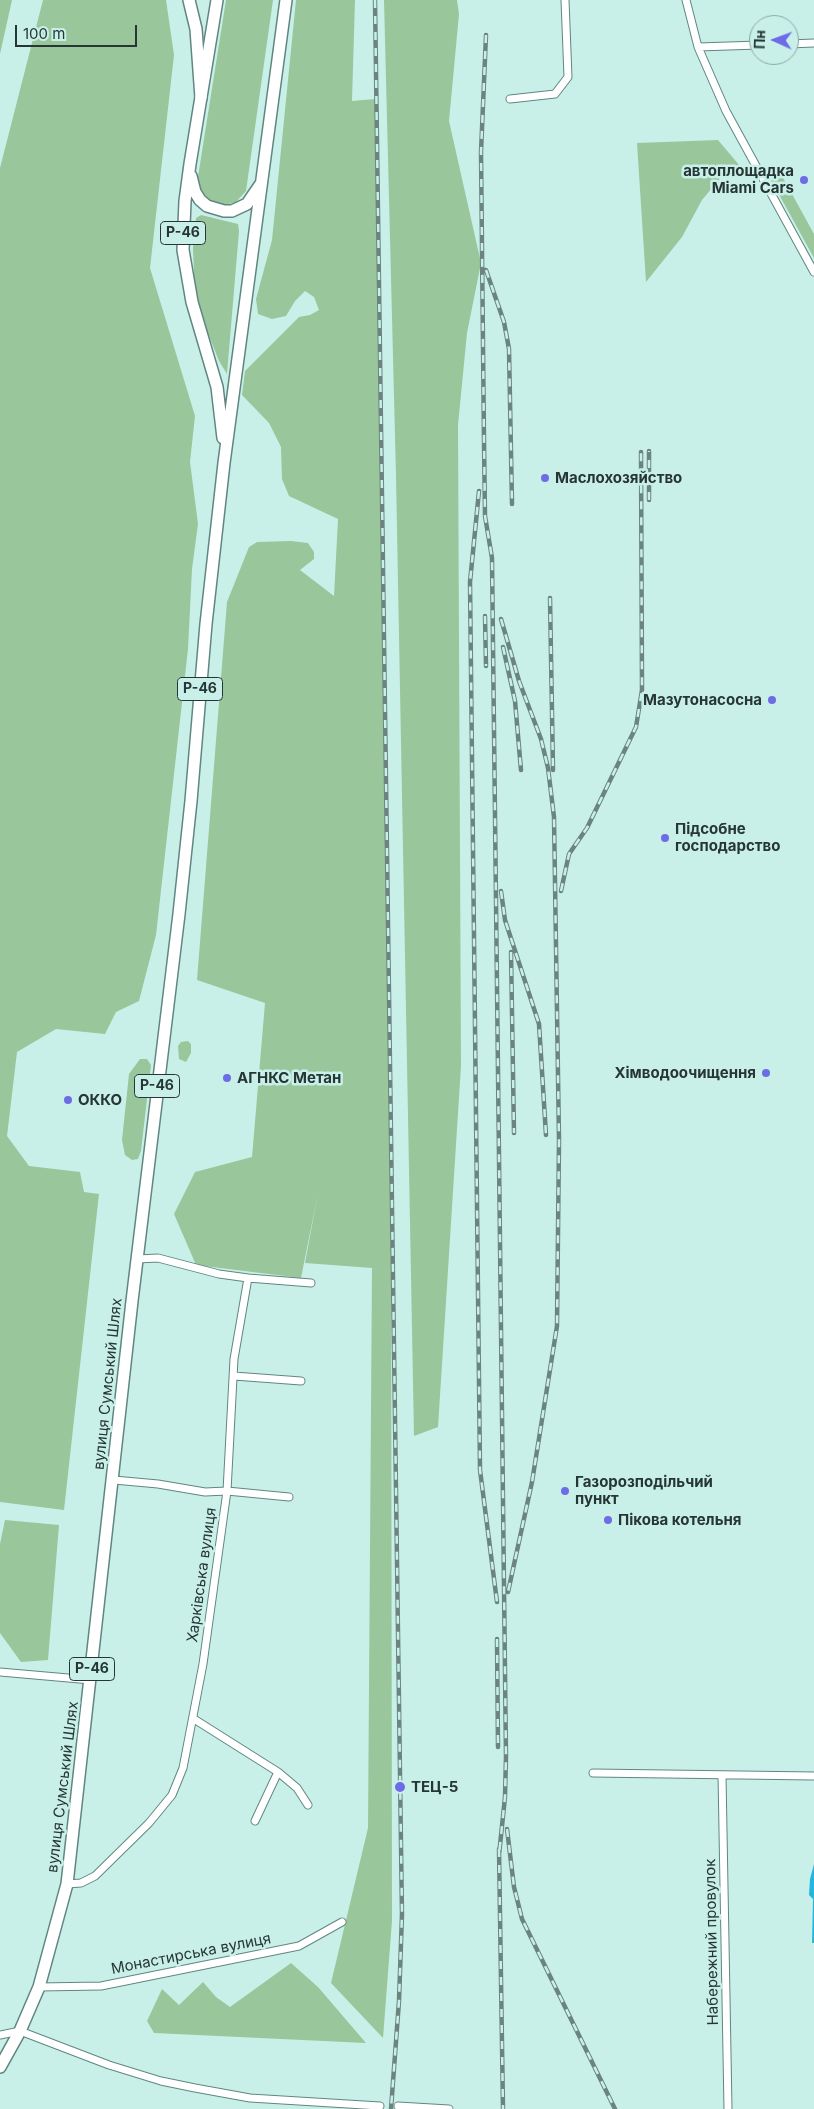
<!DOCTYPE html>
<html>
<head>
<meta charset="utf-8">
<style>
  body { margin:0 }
  #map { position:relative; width:814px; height:2109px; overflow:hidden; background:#c8f0e9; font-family:Inter,sans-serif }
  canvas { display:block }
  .north { position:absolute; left:749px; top:15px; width:50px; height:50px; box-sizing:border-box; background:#c8f0e9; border:1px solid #88a6a1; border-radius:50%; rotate:272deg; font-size:14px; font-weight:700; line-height:20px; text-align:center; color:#273634 }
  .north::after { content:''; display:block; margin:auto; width:18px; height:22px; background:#6d6ce6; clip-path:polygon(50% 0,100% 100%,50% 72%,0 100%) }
  .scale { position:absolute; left:15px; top:25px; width:122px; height:22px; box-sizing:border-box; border:2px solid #273634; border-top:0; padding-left:6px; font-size:15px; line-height:18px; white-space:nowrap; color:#273634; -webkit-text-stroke:4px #c8f0e9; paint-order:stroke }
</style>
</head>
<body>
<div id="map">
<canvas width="814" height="2109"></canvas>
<div class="north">Пн</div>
<div class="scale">100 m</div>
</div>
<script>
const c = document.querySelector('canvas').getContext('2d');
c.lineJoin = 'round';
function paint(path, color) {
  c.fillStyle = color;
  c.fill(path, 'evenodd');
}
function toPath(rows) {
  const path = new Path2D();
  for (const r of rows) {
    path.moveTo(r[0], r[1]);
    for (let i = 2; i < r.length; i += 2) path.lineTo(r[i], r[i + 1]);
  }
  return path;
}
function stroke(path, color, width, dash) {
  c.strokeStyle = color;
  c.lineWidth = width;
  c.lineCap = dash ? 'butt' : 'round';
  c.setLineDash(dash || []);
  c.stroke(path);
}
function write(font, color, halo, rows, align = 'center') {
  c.font = font + ' Inter,sans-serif';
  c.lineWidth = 5;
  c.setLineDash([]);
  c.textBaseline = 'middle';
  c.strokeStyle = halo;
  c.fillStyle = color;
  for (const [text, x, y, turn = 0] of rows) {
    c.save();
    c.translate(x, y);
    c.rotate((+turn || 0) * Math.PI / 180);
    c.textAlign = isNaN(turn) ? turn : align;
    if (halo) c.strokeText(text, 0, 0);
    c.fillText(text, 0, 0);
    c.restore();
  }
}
paint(toPath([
  [0,0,12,0,0,54],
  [43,0,166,0,174,55,150,268,195,416,190,462,198,524,192,569,188,649,156,935,139,1001,116,1012,105,1034,56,1029,17,1052,7,1136,29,1166,80,1172,84,1192,99,1194,64,1510,0,1502,0,168],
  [226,0,273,0,246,191,236,202,221,206,204,200,197,183],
  [296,0,355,0,352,101,375,99,391,1181,392,1921,383,2038,331,1983,368,1828,372,1268,305,1263,318,1193,301,1278,196,1265,174,1214,195,1172,252,1157,265,1003,197,980,227,602,249,547,257,542,291,541,308,543,314,552,314,559,300,570,334,596,338,519,289,496,282,479,281,447,269,423,242,395,245,371,299,317,310,315,319,310,314,297,305,291,295,301,286,316,272,319,258,314,256,299,272,240],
  [384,0,457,0,459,14,449,121,481,263,467,333,458,425,461,1066,438,1427,414,1436,396,476],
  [718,140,740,166,722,176,702,200,682,237,646,282,637,143],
  [781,174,814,234,814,258,771,180],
  [201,215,238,224,239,231,227,374,219,361,195,300,193,248,196,218],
  [188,1041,191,1044,191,1053,186,1062,179,1059,178,1046,181,1042],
  [140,1059,147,1059,151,1065,141,1151,138,1159,132,1160,125,1155,122,1140,129,1074],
  [5,1520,59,1525,48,1660,21,1662,0,1633,0,1544],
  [291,1963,318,1987,366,2043,154,2033,147,2021,162,1989,179,2005,203,1982,216,1997,230,2007]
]), '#9ac69b');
paint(toPath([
  [814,1864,814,1943,812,1943,813,1899,809,1895,810,1879]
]), '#26b5dd');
const minor = toPath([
  [686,0,698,47,726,111,814,272],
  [789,44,814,43],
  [698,47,759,45],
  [510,99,555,94,568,77,565,0],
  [137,1259,158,1258,219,1274,248,1278],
  [234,1376,301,1381],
  [114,1480,158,1484,205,1492,227,1491,289,1497],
  [0,1672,91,1680],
  [194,1719,278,1772],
  [593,1773,814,1776],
  [722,1775,728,2109],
  [255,1821,278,1772,297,1788,308,1805],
  [67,1884,81,1883,95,1876,149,1823,172,1795,183,1768,203,1664,227,1491,234,1359,248,1278,311,1283],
  [39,1987,101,1986,299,1946,342,1922],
  [0,2035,20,2031,109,2065,161,2081,195,2088,250,2098,380,2106],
  [398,2106,449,2109]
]);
const primary = toPath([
  [217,0,190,164,185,201,183,250,192,302,217,387,223,438],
  [191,176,195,192,200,200,207,206,224,211,232,211,247,204,260,185],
  [0,2067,20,2031,39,1987,67,1884,132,1301,179,914,191,801,206,624,224,463,286,0]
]);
const trunk = toPath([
  [189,0,196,29,201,98]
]);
stroke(minor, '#618680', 9);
stroke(primary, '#618680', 14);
stroke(trunk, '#618680', 14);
stroke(minor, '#fff', 7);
stroke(primary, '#fff', 11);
stroke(trunk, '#fff', 11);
const rail = toPath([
  [375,0,402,1914,399,2001,391,2109],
  [486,35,481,152,484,441,485,516,492,558,506,1756,505,1797,499,1855],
  [486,270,504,322,509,349,512,504],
  [479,491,470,582,480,1470,497,1602],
  [649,500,649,451],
  [550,598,553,770],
  [485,616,486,666],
  [501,619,519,681,541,739,548,768,554,817,559,1140,557,1326,532,1482,508,1592],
  [503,647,515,701,521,770],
  [501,891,505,920,539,1024,546,1135],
  [561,891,569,854,587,828,636,727,642,690,641,452],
  [511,952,514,1133],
  [497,1639,498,1747],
  [507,1829,514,1887,522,1919,615,2109],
  [499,1849,503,2109]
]);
stroke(rail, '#6b8480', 4.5);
stroke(rail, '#c8f0e9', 2.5, [8]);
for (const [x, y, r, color] of [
  [804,180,5,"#6d6ce6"],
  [545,478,5,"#6d6ce6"],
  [772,700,5,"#6d6ce6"],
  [665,838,5,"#6d6ce6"],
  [766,1073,5,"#6d6ce6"],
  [227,1078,5,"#6d6ce6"],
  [68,1100,5,"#6d6ce6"],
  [565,1491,5,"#6d6ce6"],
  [608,1520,5,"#6d6ce6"],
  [400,1787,6,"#6d6ce6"]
]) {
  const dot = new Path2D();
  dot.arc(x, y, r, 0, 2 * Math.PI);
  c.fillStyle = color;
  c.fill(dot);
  stroke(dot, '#c8f0e9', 2);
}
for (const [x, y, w] of [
  [183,233,45],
  [200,689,45],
  [157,1086,45],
  [92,1669,45]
]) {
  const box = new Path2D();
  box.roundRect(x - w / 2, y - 11.5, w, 23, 4);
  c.fillStyle = '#c8f0e9';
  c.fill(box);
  stroke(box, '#273634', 1);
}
write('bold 14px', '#273634', null, [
  ["Р-46",183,233],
  ["Р-46",200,689],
  ["Р-46",157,1086],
  ["Р-46",92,1669]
]);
write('bold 15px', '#273634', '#c8f0e9', [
  ["автоплощадка",794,171,"right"],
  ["Miami Cars",794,188,"right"],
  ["Маслохозяйство",555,478],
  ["Мазутонасосна",762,700,"right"],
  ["Підсобне",675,829],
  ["господарство",675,846],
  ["Хімводоочищення",756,1073,"right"],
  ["АГНКС Метан",237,1078],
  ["ОККО",78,1100],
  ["Газорозподільчий",575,1482],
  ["пункт",575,1499],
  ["Пікова котельня",618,1520],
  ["ТЕЦ-5",411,1787]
], 'left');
write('15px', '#273634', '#c8f0e9', [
  ["вулиця Сумський Шлях",108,1384,-84],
  ["Харківська вулиця",202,1575,-82],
  ["вулиця Сумський Шлях",63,1787,-83],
  ["Набережний провулок",712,1942,-91],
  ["Монастирська вулиця",191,1954,-11]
]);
</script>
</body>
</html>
